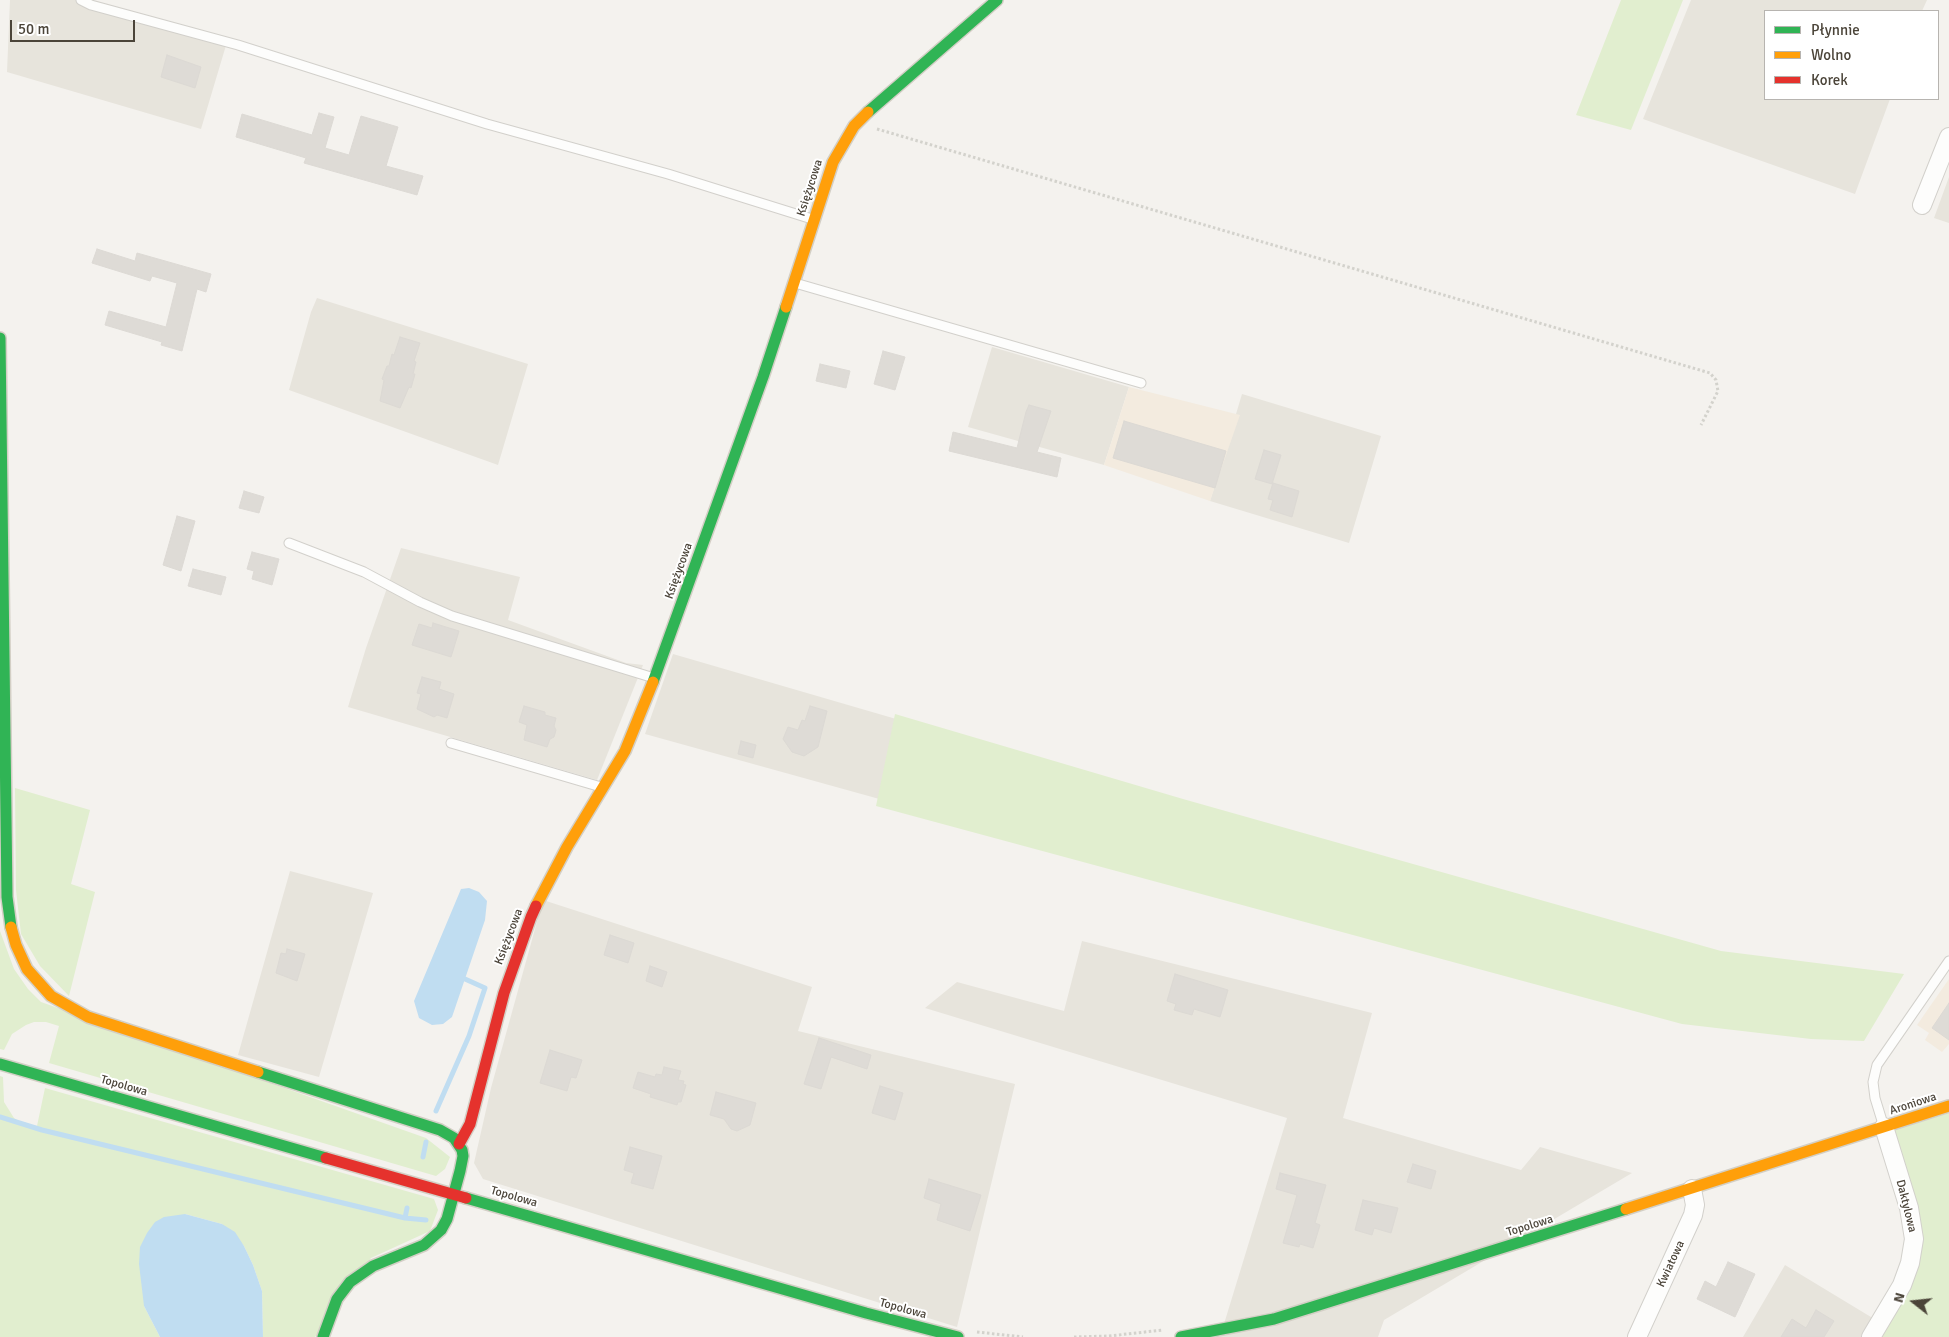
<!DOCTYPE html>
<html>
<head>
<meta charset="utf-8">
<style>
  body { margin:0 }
  #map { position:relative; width:1949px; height:1337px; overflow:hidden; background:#f4f2ee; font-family:Signika,sans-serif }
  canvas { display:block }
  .legend { position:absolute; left:1764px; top:10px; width:175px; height:90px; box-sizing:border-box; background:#fff; border:1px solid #b7b4b0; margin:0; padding:6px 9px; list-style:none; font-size:15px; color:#4b4439 }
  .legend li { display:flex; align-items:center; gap:10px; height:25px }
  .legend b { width:25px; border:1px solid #b7b4b0 }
  .north { position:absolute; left:1889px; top:1277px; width:50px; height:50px; -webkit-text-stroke:4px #fff; paint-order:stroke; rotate:286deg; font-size:14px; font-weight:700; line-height:20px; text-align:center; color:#4b4439 }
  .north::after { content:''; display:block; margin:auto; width:18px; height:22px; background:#4b4439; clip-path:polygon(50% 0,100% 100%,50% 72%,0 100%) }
  .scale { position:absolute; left:10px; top:20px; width:125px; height:22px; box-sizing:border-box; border:2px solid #4b4439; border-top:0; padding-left:6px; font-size:15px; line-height:18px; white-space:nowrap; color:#4b4439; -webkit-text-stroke:4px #fff; paint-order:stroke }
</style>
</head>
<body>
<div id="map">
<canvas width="1949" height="1337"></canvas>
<ul class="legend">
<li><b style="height:6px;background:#30b455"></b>Płynnie</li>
<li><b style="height:6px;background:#ff9f0a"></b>Wolno</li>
<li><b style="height:6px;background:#e5322d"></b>Korek</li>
</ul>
<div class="north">N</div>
<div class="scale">50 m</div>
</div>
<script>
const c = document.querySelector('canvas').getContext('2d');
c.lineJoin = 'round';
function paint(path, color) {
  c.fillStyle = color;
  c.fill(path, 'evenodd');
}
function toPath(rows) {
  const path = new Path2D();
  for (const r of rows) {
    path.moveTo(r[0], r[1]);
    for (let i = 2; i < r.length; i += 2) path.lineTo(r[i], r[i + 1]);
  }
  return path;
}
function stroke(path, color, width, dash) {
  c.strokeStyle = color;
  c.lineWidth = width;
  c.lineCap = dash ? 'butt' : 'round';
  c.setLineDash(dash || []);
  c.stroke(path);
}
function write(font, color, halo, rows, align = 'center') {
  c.font = font + ' Signika,sans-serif';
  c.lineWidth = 4;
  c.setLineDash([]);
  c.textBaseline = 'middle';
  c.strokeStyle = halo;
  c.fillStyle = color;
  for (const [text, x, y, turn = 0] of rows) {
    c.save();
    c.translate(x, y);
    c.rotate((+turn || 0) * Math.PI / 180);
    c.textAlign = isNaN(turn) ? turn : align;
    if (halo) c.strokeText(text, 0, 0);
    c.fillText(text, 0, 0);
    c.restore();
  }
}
paint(toPath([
  [10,0,80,0,227,42,201,129,7,72],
  [1691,0,1927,0,1922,11,1765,11,1765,99,1890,99,1855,194,1643,119],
  [1949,177,1949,223,1934,218],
  [317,298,528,364,498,465,289,390,311,312],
  [992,347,1129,387,1104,465,968,427],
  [1242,394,1381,436,1349,543,1210,501],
  [401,548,520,577,508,620,626,663,643,665,597,780,348,707,366,648],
  [673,654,903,721,883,800,645,734],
  [290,871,373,893,319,1077,238,1055],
  [543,900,812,987,798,1031,1015,1084,957,1327,483,1179,474,1163,491,1088],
  [1082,941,1372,1013,1343,1118,1521,1170,1540,1147,1632,1173,1384,1320,1378,1337,1220,1337,1287,1118,925,1008,957,982,1064,1011],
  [1785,1265,1904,1337,1743,1337]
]), '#e7e4dc');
paint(toPath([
  [1129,387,1240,415,1210,501,1104,465],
  [1949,979,1949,1044,1942,1052,1925,1040,1929,1033,1917,1025]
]), '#f3ebdf');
paint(toPath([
  [1621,0,1683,0,1631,130,1576,115],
  [895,714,1183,799,1721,951,1904,974,1864,1041,1811,1039,1682,1024,876,806],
  [15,788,90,810,71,884,95,892,69,996,40,966,21,934,16,890],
  [0,931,14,969,28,989,41,1002,426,1138,450,1157,445,1169,436,1176,49,1063,59,1026,46,1022,34,1022,26,1025,12,1034,4,1050,0,1049],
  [0,1076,3,1077,4,1102,14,1118,22,1123,37,1126,45,1088,434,1199,438,1210,430,1231,371,1258,315,1337,263,1337,262,1291,253,1265,244,1246,222,1224,185,1214,144,1306,160,1337,0,1337],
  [1949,1113,1949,1337,1871,1337,1913,1278,1891,1131]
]), '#e1eecf');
paint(toPath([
  [469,888,479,892,487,901,485,920,452,1017,443,1024,432,1025,419,1018,414,1001,461,889],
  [185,1214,222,1224,235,1232,244,1246,253,1265,262,1291,263,1337,160,1337,144,1306,139,1264,140,1247,147,1233,155,1222,164,1217]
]), '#c0ddf1');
stroke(toPath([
  [436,1111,469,1036,485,988,465,979],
  [0,1117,42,1130,405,1218,426,1220],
  [423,1157,426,1142],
  [405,1218,407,1208]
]), '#c0ddf1', 5);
const building = toPath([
  [167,55,201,67,195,88,161,77,167,55],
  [319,113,334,117,325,148,349,155,361,116,398,127,386,166,423,176,417,195,304,163,306,158,236,137,242,114,312,135,319,113],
  [97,249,135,261,137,253,211,274,206,292,197,289,182,351,161,345,162,342,105,325,109,311,166,327,177,283,152,276,150,281,92,263,97,249],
  [400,337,420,343,414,361,416,362,413,374,415,374,411,388,409,387,400,408,380,401,384,380,382,379,387,366,389,366,392,354,394,355,400,337],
  [883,351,905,357,895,390,874,384,883,351],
  [820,364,850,371,846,388,816,381,820,364],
  [1029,405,1051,411,1037,452,1061,458,1057,477,949,451,953,432,1017,448,1026,412,1029,405],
  [1124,421,1226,451,1215,488,1113,458,1124,421],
  [1264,450,1281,455,1272,484,1255,479,1264,450],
  [1273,483,1299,491,1292,517,1270,510,1273,500,1268,499,1273,483],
  [244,491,264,497,259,513,239,508,244,491],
  [177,516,195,521,181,571,163,565,177,516],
  [252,552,279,559,272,585,252,579,254,571,247,569,252,552],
  [193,569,226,577,221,595,188,586,193,569],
  [433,623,459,631,451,657,412,645,419,624,432,628,433,623],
  [422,677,441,682,439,689,454,694,447,718,437,715,434,717,417,709,421,694,417,693,422,677],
  [524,706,545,712,545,715,556,718,554,726,556,730,554,737,550,739,547,747,524,740,527,725,519,722,524,706],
  [810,706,827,711,818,747,804,756,792,752,783,739,788,727,798,730,802,720,805,721,810,706],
  [741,741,756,745,753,758,738,754,741,741],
  [610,935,634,943,628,963,604,955,610,935],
  [287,949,305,954,297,981,276,973,281,953,286,954,287,949],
  [650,966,667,972,662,987,646,981,650,966],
  [1175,974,1228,990,1220,1017,1194,1009,1192,1015,1174,1010,1176,1004,1167,1001,1175,974],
  [1949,1003,1949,1040,1932,1028,1949,1003],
  [819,1038,871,1055,867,1069,831,1057,821,1089,804,1084,819,1038],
  [550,1050,582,1060,576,1078,571,1077,567,1091,540,1083,550,1050],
  [664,1067,681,1071,678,1080,684,1081,683,1084,686,1085,681,1102,678,1102,677,1105,650,1097,651,1094,633,1088,638,1072,655,1077,656,1074,662,1075,664,1067],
  [880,1086,903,1093,895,1120,872,1113,880,1086],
  [716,1092,756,1103,750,1125,737,1131,731,1129,724,1119,710,1115,716,1092],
  [630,1147,662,1156,653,1189,631,1183,634,1173,624,1170,630,1147],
  [1413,1164,1436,1171,1431,1189,1407,1182,1413,1164],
  [1280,1173,1326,1185,1315,1223,1320,1225,1313,1248,1300,1244,1299,1247,1283,1243,1297,1195,1276,1189,1280,1173],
  [929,1179,981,1195,970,1231,937,1220,941,1204,924,1198,929,1179],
  [1363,1200,1398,1208,1391,1233,1374,1228,1372,1235,1355,1230,1363,1200],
  [1728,1262,1755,1274,1735,1317,1697,1299,1705,1281,1716,1287,1728,1262],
  [1816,1310,1834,1321,1824,1337,1781,1337,1792,1319,1806,1328,1816,1310]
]);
paint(building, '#dedbd6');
stroke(building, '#dcd9d4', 1);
const lane = toPath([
  [81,0,91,5,238,45,487,124,668,174,812,219],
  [795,283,1141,383],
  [289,543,364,572,420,602,452,616,654,678],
  [451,743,601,787],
  [1883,1124,1875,1098,1873,1082,1877,1065,1949,961]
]);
const street = toPath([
  [1922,205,1949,137],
  [1637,1337,1693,1215,1695,1205,1692,1189],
  [1871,1337,1902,1285,1910,1263,1914,1239,1909,1208,1884,1127]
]);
const fast = toPath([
  [868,112,997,0],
  [0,338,7,897,11,927],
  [653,682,763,377,786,307],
  [0,1064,326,1158],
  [258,1072,440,1130,454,1138,462,1150,463,1156,460,1171,447,1219,441,1230,424,1245,373,1266,350,1282,337,1299,323,1337],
  [466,1198,866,1313,958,1337],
  [1181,1337,1274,1319,1626,1209]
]);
const slow = toPath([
  [786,307,833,162,854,126,868,112],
  [536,906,567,847,625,751,653,682],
  [11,927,16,945,27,969,51,996,88,1017,258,1072],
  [1626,1209,1949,1106]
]);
const jam = toPath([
  [459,1144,470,1124,504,993,531,917,536,906],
  [326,1158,466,1198]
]);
stroke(lane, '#d2d0cb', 11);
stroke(street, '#d2d0cb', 20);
stroke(fast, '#d3cfc5', 14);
stroke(slow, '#d3cfc5', 14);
stroke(jam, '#d3cfc5', 14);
stroke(toPath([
  [877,129,1710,373,1716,380,1718,391,1701,425],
  [977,1332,1023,1337],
  [1074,1337,1109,1336,1163,1330]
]), '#d3d2cc', 3, [2.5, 2.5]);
stroke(lane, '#fdfdfc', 9);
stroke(street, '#fdfdfc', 18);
stroke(fast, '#30b455', 11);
stroke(slow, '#ff9f0a', 11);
stroke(jam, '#e5322d', 11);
write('12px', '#4b4439', '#fff', [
  ["Księżycowa",810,188,-72],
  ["Księżycowa",679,571,-70],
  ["Księżycowa",509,937,-69],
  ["Topolowa",124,1086,16],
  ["Aroniowa",1913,1104,-18],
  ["Topolowa",514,1197,16],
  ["Daktylowa",1906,1206,76],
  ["Topolowa",1530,1226,-17],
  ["Kwiatowa",1671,1264,-65],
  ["Topolowa",903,1309,15]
]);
</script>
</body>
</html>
